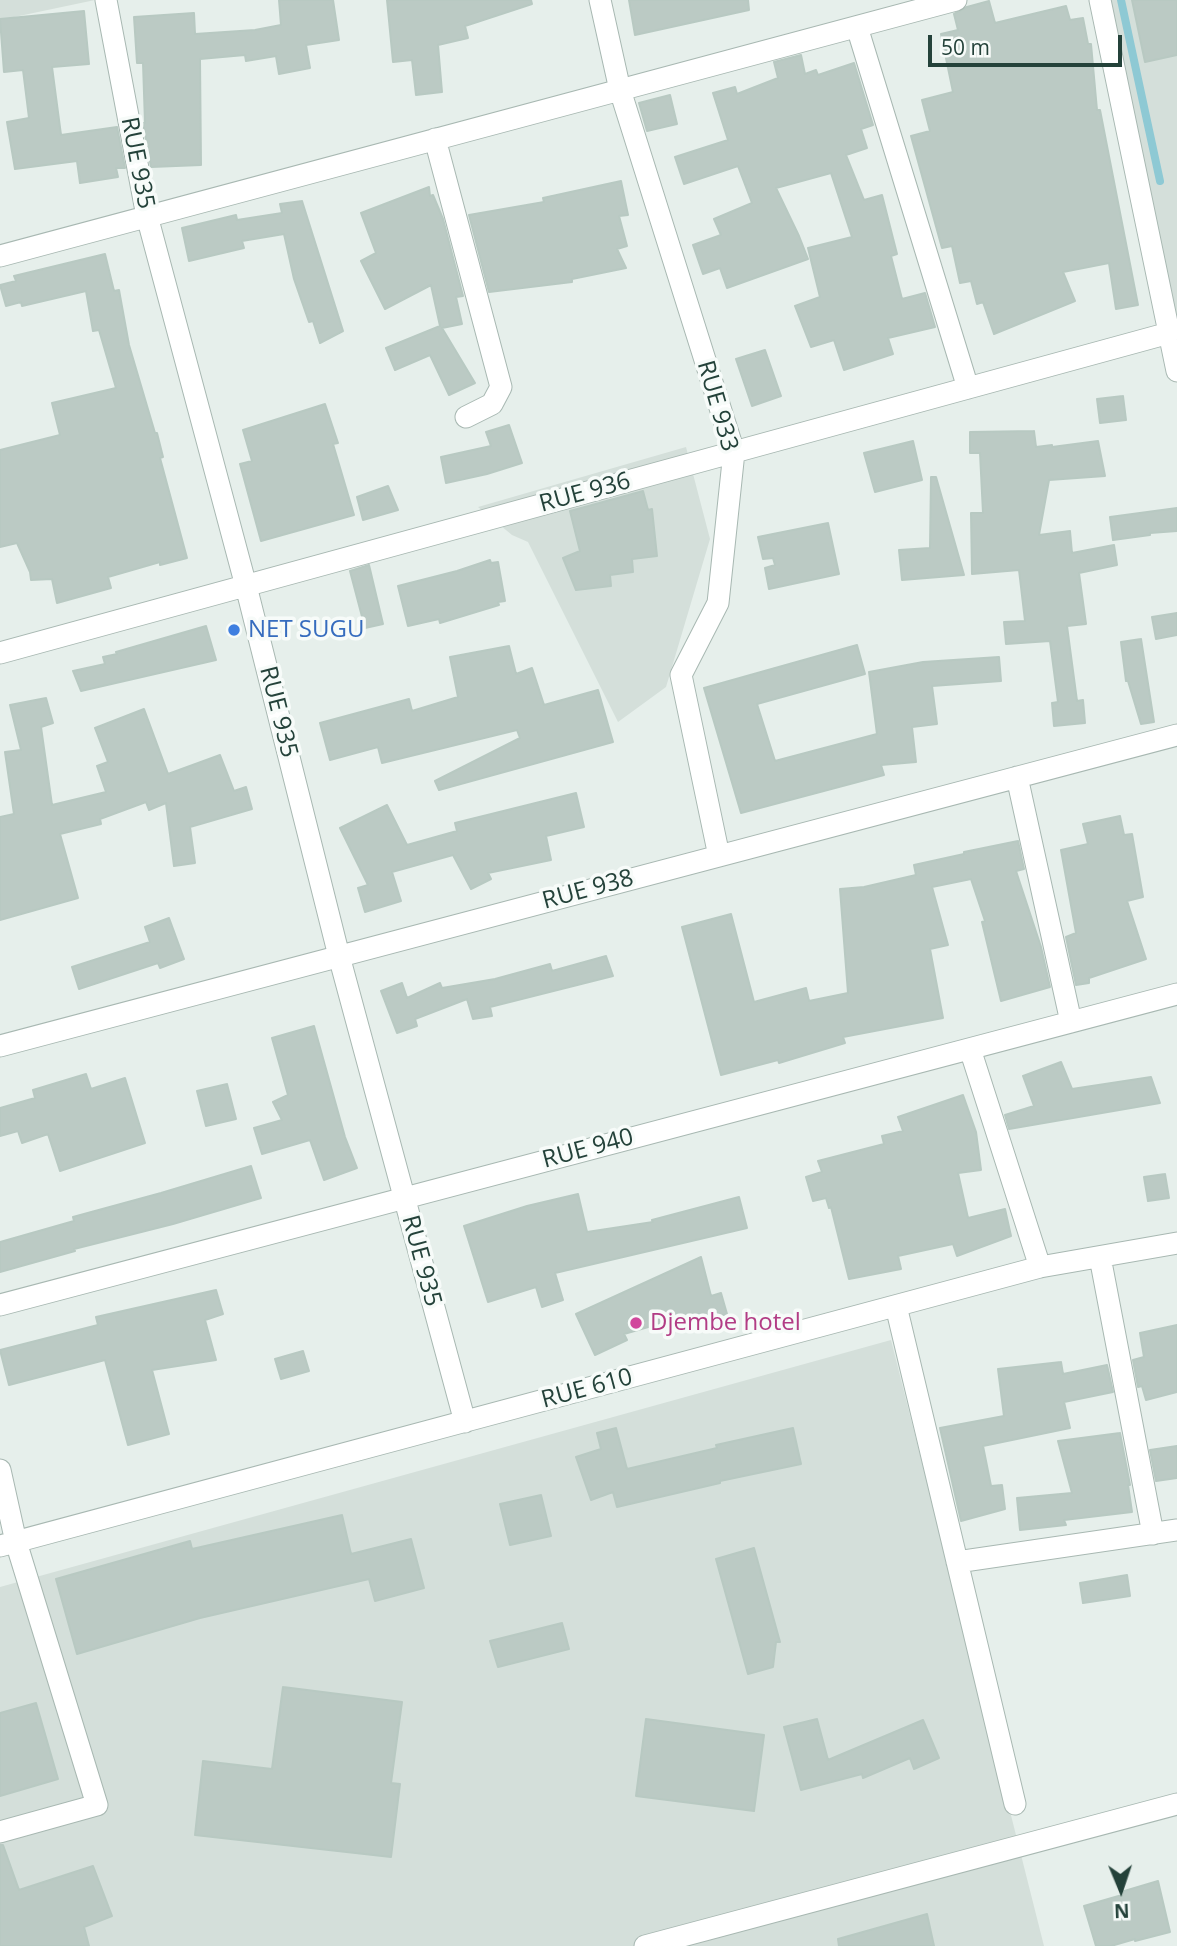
<!DOCTYPE html>
<html>
<head>
<meta charset="utf-8">
<style>
  body { margin:0 }
  #map { position:relative; width:1177px; height:1946px; overflow:hidden; background:#e6efeb; font-family:"Open Sans",sans-serif }
  canvas { display:block }
  .north { position:absolute; left:1086px; top:1855px; width:70px; height:70px; -webkit-text-stroke:5px #f7fbf9; paint-order:stroke; rotate:178deg; font-size:19px; font-weight:700; line-height:28px; text-align:center; color:#24423a }
  .north::after { content:''; display:block; margin:auto; width:24px; height:32px; background:#24423a; clip-path:polygon(50% 0,100% 100%,50% 72%,0 100%) }
  .scale { position:absolute; left:928px; top:35px; width:194px; height:32px; box-sizing:border-box; border:4px solid #24423a; border-top:0; padding-left:9px; font-size:21px; line-height:24px; white-space:nowrap; color:#24423a; -webkit-text-stroke:5px #f7fbf9; paint-order:stroke }
</style>
</head>
<body>
<div id="map">
<canvas width="1177" height="1946"></canvas>
<div class="north">N</div>
<div class="scale">50 m</div>
</div>
<script>
const c = document.querySelector('canvas').getContext('2d');
c.lineJoin = 'round';
function paint(path, color) {
  c.fillStyle = color;
  c.fill(path, 'evenodd');
}
function toPath(rows) {
  const path = new Path2D();
  for (const r of rows) {
    path.moveTo(r[0], r[1]);
    for (let i = 2; i < r.length; i += 2) path.lineTo(r[i], r[i + 1]);
  }
  return path;
}
function stroke(path, color, width, dash) {
  c.strokeStyle = color;
  c.lineWidth = width;
  c.lineCap = dash ? 'butt' : 'round';
  c.setLineDash(dash || []);
  c.stroke(path);
}
function write(font, color, halo, rows, align = 'center') {
  c.font = font + ' "Open Sans",sans-serif';
  c.lineWidth = 7;
  c.setLineDash([]);
  c.textBaseline = 'middle';
  c.strokeStyle = halo;
  c.fillStyle = color;
  for (const [text, x, y, turn = 0] of rows) {
    c.save();
    c.translate(x, y);
    c.rotate((+turn || 0) * Math.PI / 180);
    c.textAlign = isNaN(turn) ? turn : align;
    if (halo) c.strokeText(text, 0, 0);
    c.fillText(text, 0, 0);
    c.restore();
  }
}
paint(toPath([
  [0,0,95,0,0,20],
  [1108,0,1177,0,1177,323],
  [686,447,710,539,666,687,618,722,528,542,512,535,478,507],
  [891,1340,1044,1946,0,1946,0,1587]
]), '#d4dfda');
stroke(toPath([
  [1121,0,1160,181]
]), '#8ec9d4', 8);
const building = toPath([
  [279,0,333,0,339,40,306,45,310,68,279,74,276,56,246,61,245,55,200,59,201,165,151,167,143,123,145,123,143,63,137,63,134,17,194,13,195,34,255,30,281,25,279,0],
  [387,0,531,0,532,4,465,26,468,38,438,45,442,92,416,95,412,60,393,62,387,0],
  [629,0,748,0,749,10,635,35,629,0],
  [1132,0,1177,0,1177,55,1145,62,1132,0],
  [989,1,995,23,1066,6,1070,20,1083,18,1088,44,1091,44,1097,110,1100,110,1138,305,1116,309,1109,263,1063,272,1075,301,994,334,983,302,977,304,971,281,960,283,952,246,942,248,911,136,930,131,922,100,953,92,941,34,958,30,954,14,967,7,989,1],
  [84,11,89,64,52,67,61,135,117,127,125,168,116,168,118,177,80,183,77,161,15,169,7,122,29,118,23,70,4,72,0,19,84,11],
  [801,55,805,74,816,70,818,75,854,63,873,125,861,129,867,148,846,155,864,200,882,195,897,254,891,256,902,299,925,293,935,327,888,338,893,354,844,370,834,340,811,347,795,306,820,297,808,248,852,237,831,173,776,188,799,236,808,259,727,288,720,268,703,274,693,245,721,235,714,219,752,203,738,166,684,184,675,157,728,140,713,93,735,87,737,94,778,78,774,62,801,55],
  [670,95,677,124,647,131,639,103,670,95],
  [621,181,628,215,619,216,627,246,617,249,626,268,572,279,572,282,489,292,469,215,544,202,543,198,621,181],
  [429,187,430,196,433,195,443,219,463,296,456,297,462,324,442,328,475,383,449,395,430,355,395,370,386,348,440,326,431,285,385,309,361,261,376,253,361,213,429,187],
  [302,201,343,331,320,343,313,321,309,322,294,279,284,234,242,241,244,248,189,261,182,228,236,215,237,220,282,213,280,204,302,201],
  [105,254,114,291,119,290,129,345,155,433,157,433,163,457,160,458,187,558,160,565,160,562,108,577,111,588,57,603,52,579,31,580,30,572,17,543,0,547,0,450,60,435,52,403,116,388,99,330,93,331,86,291,22,306,21,302,6,306,0,285,16,281,14,276,105,254],
  [765,350,781,396,752,406,736,359,765,350],
  [1123,396,1126,420,1100,423,1097,399,1123,396],
  [325,404,338,443,333,444,354,515,261,541,240,464,252,461,243,430,325,404],
  [509,425,522,463,487,474,446,483,441,457,491,446,486,432,509,425],
  [1034,431,1036,447,1052,445,1052,447,1098,441,1105,476,1049,480,1039,535,1070,531,1072,553,1114,545,1117,565,1079,573,1086,624,1067,626,1077,701,1083,700,1085,723,1054,726,1052,703,1058,702,1050,641,1006,644,1004,622,1025,621,1019,570,972,574,971,513,983,513,980,453,970,453,970,432,1034,431],
  [913,441,922,480,875,492,864,453,913,441],
  [931,477,936,477,964,575,902,580,899,550,930,548,931,477],
  [388,486,398,510,363,520,357,497,388,486],
  [643,491,648,510,652,509,657,556,632,559,633,572,610,575,611,586,576,590,563,558,580,551,570,511,643,491],
  [1177,508,1177,531,1150,533,1150,535,1113,540,1110,517,1177,508],
  [828,523,839,574,769,589,765,568,775,565,773,558,763,559,758,537,828,523],
  [490,560,491,563,498,562,505,601,498,602,499,605,440,623,439,619,408,626,398,586,457,571,490,560],
  [369,565,383,624,365,628,350,571,369,565],
  [1177,613,1177,635,1156,639,1152,617,1177,613],
  [206,626,216,660,81,691,73,671,105,664,103,657,117,654,116,652,206,626],
  [1141,639,1154,722,1141,724,1128,681,1126,681,1121,642,1141,639],
  [857,645,865,674,757,704,775,761,877,734,869,672,923,662,999,657,1001,681,932,686,937,724,912,727,916,762,881,765,884,775,741,813,704,688,857,645],
  [509,646,516,674,532,668,544,705,598,690,613,742,439,790,435,781,520,738,517,730,382,763,378,747,330,760,320,723,409,699,412,711,458,697,450,657,509,646],
  [46,698,53,723,41,727,52,805,106,792,97,766,108,762,95,728,144,709,168,774,220,755,234,791,246,787,252,809,190,827,195,863,174,866,166,803,149,810,146,802,100,819,101,824,60,834,78,898,0,920,0,817,14,814,5,752,21,750,10,705,46,698],
  [576,793,584,827,546,836,551,860,488,873,491,879,471,889,453,855,392,872,401,901,365,912,358,888,368,885,340,828,387,805,407,845,457,831,455,823,576,793],
  [1120,816,1124,835,1132,834,1143,897,1127,901,1146,959,1089,978,1089,983,1076,985,1066,937,1076,933,1061,850,1088,844,1083,824,1120,816],
  [1018,841,1024,869,1016,871,1041,947,1050,987,1001,1001,982,922,985,921,971,879,932,887,948,945,930,949,943,1018,843,1037,845,1043,779,1063,778,1060,721,1075,682,927,731,914,754,1002,806,988,809,1001,848,993,840,889,864,887,916,875,914,865,964,854,964,852,1018,841],
  [169,918,184,959,160,968,158,963,79,989,72,967,150,942,145,927,169,918],
  [606,956,613,976,490,1007,492,1016,473,1019,467,999,415,1019,417,1026,397,1033,381,991,402,983,407,998,440,983,442,988,495,979,550,964,552,971,606,956],
  [314,1026,345,1137,357,1168,324,1180,310,1140,262,1154,254,1128,282,1120,273,1102,288,1095,272,1038,314,1026],
  [1061,1062,1072,1089,1151,1077,1160,1103,1009,1129,1005,1115,1034,1106,1023,1076,1061,1062],
  [86,1074,91,1089,125,1078,145,1143,60,1171,48,1134,22,1143,18,1131,0,1136,0,1108,35,1098,33,1090,86,1074],
  [227,1084,236,1119,206,1126,197,1091,227,1084],
  [963,1095,976,1132,981,1170,958,1173,968,1218,1005,1209,1011,1236,957,1256,953,1244,898,1256,901,1269,849,1279,831,1207,829,1208,826,1198,813,1201,806,1177,822,1172,818,1161,884,1144,882,1136,903,1131,898,1117,963,1095],
  [251,1166,261,1198,173,1224,74,1249,75,1251,0,1272,0,1242,74,1221,73,1217,161,1193,251,1166],
  [1165,1174,1169,1198,1148,1201,1144,1177,1165,1174],
  [578,1194,587,1232,653,1222,652,1220,739,1197,747,1228,555,1273,563,1300,542,1307,536,1287,488,1302,464,1226,527,1206,578,1194],
  [701,1257,711,1296,721,1293,727,1314,679,1328,676,1319,624,1334,627,1340,595,1355,576,1314,701,1257],
  [216,1290,223,1314,205,1320,216,1360,152,1370,169,1434,128,1445,105,1360,9,1385,0,1350,98,1325,96,1317,216,1290],
  [1177,1325,1177,1392,1146,1400,1142,1386,1138,1387,1133,1360,1144,1357,1140,1333,1177,1325],
  [303,1351,309,1371,281,1379,275,1359,303,1351],
  [1061,1362,1063,1374,1107,1365,1113,1392,1064,1402,1070,1428,983,1446,991,1486,1002,1485,1005,1509,961,1521,940,1428,1004,1416,998,1369,1061,1362],
  [616,1428,627,1469,717,1448,716,1445,793,1428,801,1464,720,1481,720,1483,617,1507,613,1492,591,1500,576,1457,601,1449,597,1433,616,1428],
  [1120,1433,1130,1485,1128,1485,1132,1512,1064,1520,1066,1525,1020,1530,1017,1498,1072,1493,1058,1441,1120,1433],
  [1177,1446,1177,1478,1156,1481,1150,1450,1177,1446],
  [541,1495,551,1536,510,1545,500,1504,541,1495],
  [342,1515,351,1554,411,1539,424,1588,375,1601,369,1579,200,1618,77,1654,56,1579,190,1541,192,1549,342,1515],
  [754,1548,780,1642,776,1642,773,1667,748,1674,716,1559,754,1548],
  [1127,1575,1130,1596,1083,1603,1080,1583,1127,1575],
  [562,1623,569,1649,498,1667,490,1641,562,1623],
  [283,1687,402,1702,391,1783,400,1784,391,1857,195,1835,203,1761,272,1769,283,1687],
  [36,1703,58,1779,0,1796,0,1713,36,1703],
  [646,1719,764,1735,754,1811,636,1796,646,1719],
  [817,1719,828,1760,923,1720,939,1758,914,1769,910,1758,863,1778,862,1774,801,1790,784,1727,817,1719],
  [0,1845,3,1845,19,1890,93,1866,112,1916,84,1927,89,1946,0,1946,0,1845],
  [1158,1881,1170,1932,1135,1941,1135,1939,1111,1946,1096,1946,1084,1906,1122,1895,1121,1892,1158,1881],
  [927,1914,934,1946,839,1946,838,1939,927,1914]
]);
paint(building, '#bbcac4');
stroke(building, '#b8c9c2', 2);
const minor = toPath([
  [106,0,147,216,246,586,339,956,465,1422],
  [600,0,620,90,734,452,718,603,681,675,719,856],
  [1100,0,1177,371],
  [857,27,968,388],
  [435,139,501,387,492,404,466,417],
  [0,256,956,0],
  [0,653,1169,333],
  [1017,777,1071,1022],
  [0,1046,1177,735],
  [970,1049,1040,1267],
  [1100,1257,1153,1534],
  [0,1305,1177,994],
  [896,1306,1015,1804],
  [0,1470,16,1542,97,1805,0,1832],
  [0,1546,1040,1267,1177,1243],
  [957,1562,1177,1530],
  [645,1946,1177,1804]
]);
stroke(minor, '#a8b8b2', 23);
stroke(minor, '#fff', 21);
for (const [x, y, r, color] of [
  [234,630,7,"#3f7fe0"],
  [636,1323,7,"#d1479c"]
]) {
  const dot = new Path2D();
  dot.arc(x, y, r, 0, 2 * Math.PI);
  c.fillStyle = color;
  c.fill(dot);
  stroke(dot, '#f7fbf9', 2.5);
}
write('24px', '#24423a', '#f7fbf9', [
  ["RUE 935",137,163,79],
  ["RUE 933",717,406,74],
  ["RUE 936",585,493,-15],
  ["RUE 935",278,712,76],
  ["RUE 938",588,890,-15],
  ["RUE 940",588,1149,-15],
  ["RUE 935",421,1261,75],
  ["RUE 610",587,1389,-15]
]);
write('24px', '#366cbe', '#f7fbf9', [
  ["NET SUGU",248,630]
], 'left');
write('24px', '#b23c85', '#f7fbf9', [
  ["Djembe hotel",650,1323]
], 'left');
</script>
</body>
</html>
